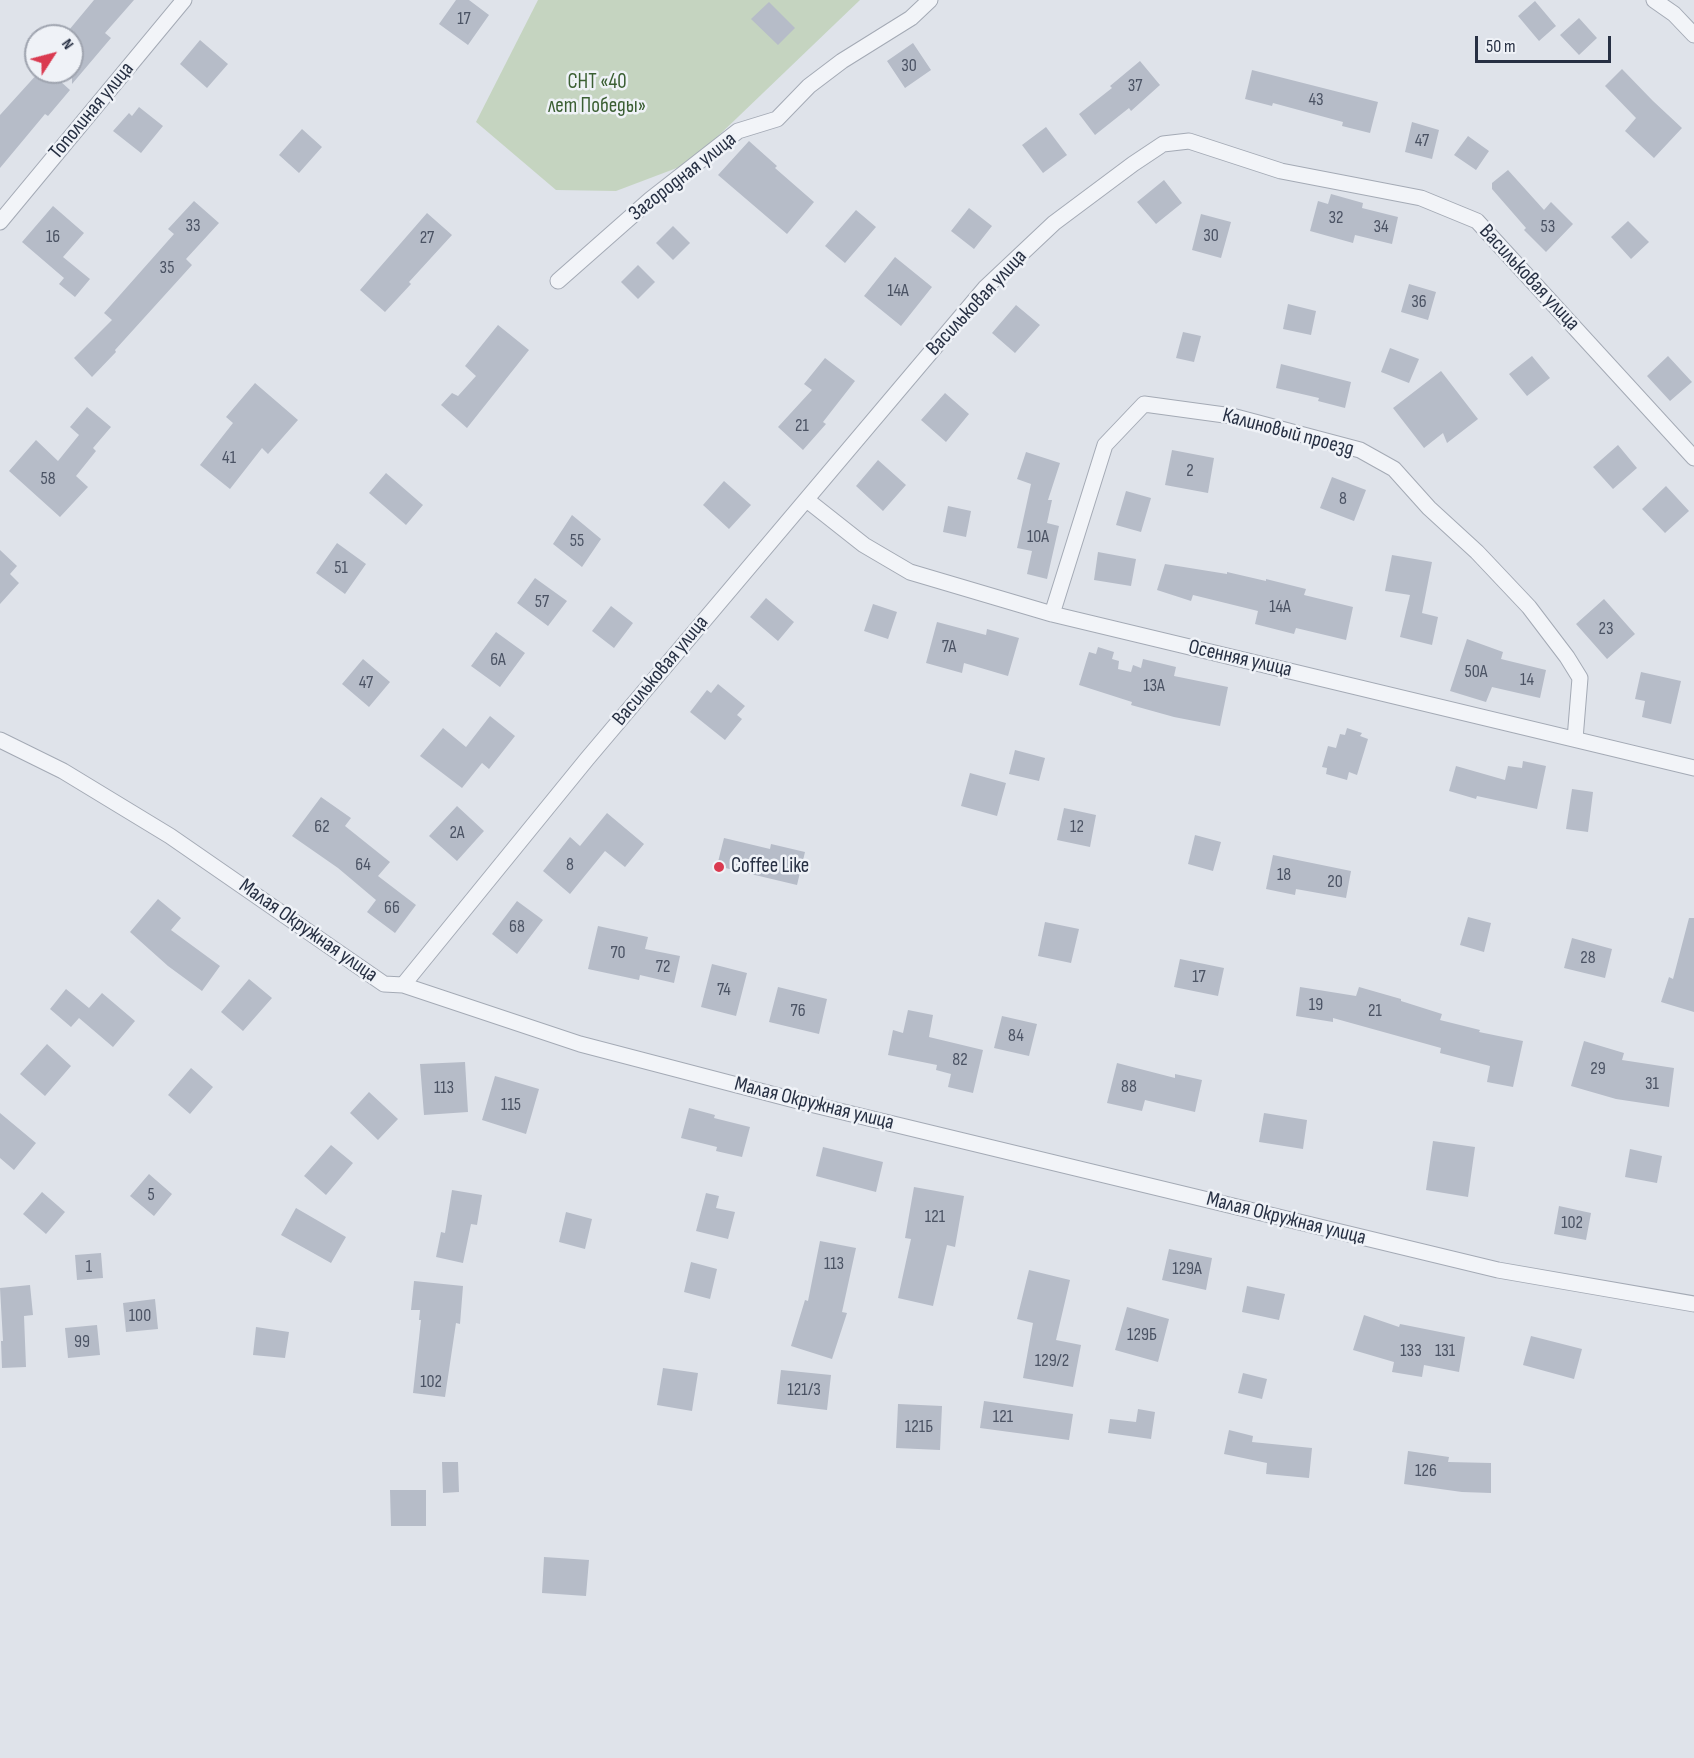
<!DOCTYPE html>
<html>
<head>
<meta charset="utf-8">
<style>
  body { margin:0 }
  #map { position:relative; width:1694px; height:1758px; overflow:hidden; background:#dfe3ea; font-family:"Sofia Sans Condensed",sans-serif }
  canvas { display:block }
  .north { position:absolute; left:24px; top:24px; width:60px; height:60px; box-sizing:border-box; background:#eff2f7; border:2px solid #9fa4af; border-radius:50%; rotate:54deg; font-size:16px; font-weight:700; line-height:24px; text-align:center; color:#273043 }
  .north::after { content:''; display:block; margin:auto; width:21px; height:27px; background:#da3a50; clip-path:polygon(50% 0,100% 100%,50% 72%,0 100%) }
  .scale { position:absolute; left:1475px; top:36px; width:136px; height:27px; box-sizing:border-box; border:3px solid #273043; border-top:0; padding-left:8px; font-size:18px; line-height:21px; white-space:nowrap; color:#273043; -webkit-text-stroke:4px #eff2f7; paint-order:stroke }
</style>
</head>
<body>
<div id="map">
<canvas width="1694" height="1758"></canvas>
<div class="north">N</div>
<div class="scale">50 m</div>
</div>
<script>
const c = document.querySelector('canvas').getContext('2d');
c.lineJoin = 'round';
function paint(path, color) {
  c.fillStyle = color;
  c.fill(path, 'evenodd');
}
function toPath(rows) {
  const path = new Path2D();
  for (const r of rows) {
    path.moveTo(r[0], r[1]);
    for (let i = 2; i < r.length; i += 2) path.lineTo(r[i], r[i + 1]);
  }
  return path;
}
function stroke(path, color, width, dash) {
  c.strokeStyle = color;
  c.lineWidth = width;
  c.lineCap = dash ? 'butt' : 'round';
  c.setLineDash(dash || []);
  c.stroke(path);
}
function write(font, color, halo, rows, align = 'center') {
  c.font = font + ' "Sofia Sans Condensed",sans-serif';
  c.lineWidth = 5;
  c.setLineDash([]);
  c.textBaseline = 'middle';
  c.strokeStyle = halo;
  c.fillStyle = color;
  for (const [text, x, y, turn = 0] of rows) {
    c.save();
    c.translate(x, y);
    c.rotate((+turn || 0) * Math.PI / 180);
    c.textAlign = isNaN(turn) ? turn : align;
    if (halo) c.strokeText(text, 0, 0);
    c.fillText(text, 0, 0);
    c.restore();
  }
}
paint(toPath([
  [538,0,860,0,690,163,616,191,556,190,476,122]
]), '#c5d4c0');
paint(toPath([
  [94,0,134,0,105,33,111,38,72,84,72,36,64,36],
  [456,0,469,0,489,15,468,45,439,24],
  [1535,1,1556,26,1539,41,1518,16],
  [769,2,795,28,778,45,751,19],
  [1579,18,1597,38,1579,55,1560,35],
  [200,40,228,64,207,88,180,64],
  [913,43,931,70,905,88,887,61],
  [1140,61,1160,85,1131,111,1129,108,1095,135,1079,114,1112,88,1110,86],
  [1622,69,1653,101,1682,128,1654,158,1625,131,1636,118,1605,86],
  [1252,70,1378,102,1370,133,1342,126,1343,122,1273,103,1272,106,1245,99],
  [39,72,50,72,70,90,48,116,45,114,0,168,0,115],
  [139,107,163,126,141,153,113,131,129,113,132,116],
  [1412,122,1439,130,1432,159,1405,152],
  [1046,127,1067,155,1043,173,1022,145],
  [302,129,322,147,299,173,279,155],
  [1468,136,1489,151,1476,170,1454,155],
  [749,141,777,166,775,168,814,202,787,234,718,175],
  [1508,170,1544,210,1551,202,1573,224,1546,252,1524,230,1526,228,1492,189,1492,183],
  [1164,180,1182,203,1156,224,1137,202],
  [1331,194,1363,203,1362,208,1398,217,1392,244,1355,235,1353,243,1310,231,1318,201,1328,204],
  [194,201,219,223,186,259,192,265,115,350,116,352,92,377,74,358,112,320,104,313,174,234,168,229],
  [53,206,84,233,63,257,90,279,75,297,59,284,64,278,22,242],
  [969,208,992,226,974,249,951,231],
  [856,210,876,227,845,263,825,246],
  [427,213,452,235,409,282,411,284,385,312,360,290],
  [1201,214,1231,222,1221,258,1192,250],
  [1628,221,1649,242,1631,259,1611,237],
  [673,226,690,243,673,260,656,243],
  [895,257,932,287,901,326,864,296],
  [638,265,655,282,638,299,621,282],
  [1409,284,1436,292,1428,320,1401,312],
  [1288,304,1316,311,1311,335,1283,329],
  [1016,305,1040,325,1015,353,992,333],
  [498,325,529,350,467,428,441,405,452,393,458,396,476,376,465,366],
  [1183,332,1201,336,1194,362,1176,358],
  [1390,348,1419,359,1409,383,1381,372],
  [1532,356,1550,378,1527,396,1509,374],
  [1668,356,1692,382,1670,401,1647,376],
  [825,358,855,381,823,422,826,424,803,450,778,427,812,390,804,384],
  [1281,364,1351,382,1345,408,1318,401,1319,398,1276,388],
  [1441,371,1478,419,1447,443,1443,433,1424,448,1393,408],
  [255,383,298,420,268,454,262,448,230,489,200,465,233,423,226,417],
  [945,393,969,414,946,442,921,420],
  [87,407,111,427,93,448,96,451,76,476,88,487,60,517,9,471,36,440,58,461,79,435,70,427],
  [1618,445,1637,468,1613,489,1593,467],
  [1172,450,1214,458,1208,493,1165,485],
  [1026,452,1060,463,1048,500,1052,500,1047,523,1059,526,1047,579,1027,574,1032,551,1017,548,1031,484,1017,479],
  [878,460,906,485,883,511,856,486],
  [386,473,423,505,406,525,369,493],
  [1332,477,1366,490,1354,521,1320,508],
  [724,481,751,505,729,529,703,505],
  [1666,486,1689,511,1665,533,1642,509],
  [1126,491,1151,498,1141,532,1116,525],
  [948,506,971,511,966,537,943,532],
  [572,515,601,539,582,567,553,544],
  [337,543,366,564,345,594,316,573],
  [0,550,17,566,10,574,19,583,0,604],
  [1098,552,1136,559,1131,586,1094,580],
  [1392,555,1432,562,1422,613,1438,617,1432,645,1400,637,1410,595,1385,591],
  [1165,564,1227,574,1227,572,1266,581,1266,579,1306,589,1304,595,1353,607,1346,640,1296,628,1294,634,1255,624,1258,611,1193,595,1191,601,1157,590],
  [535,578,567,601,548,626,517,603],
  [766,598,794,622,778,641,750,617],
  [1604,599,1635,634,1607,659,1576,624],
  [873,604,897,612,888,639,864,631],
  [611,606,633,623,614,648,592,631],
  [937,622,986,635,987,629,1019,638,1008,676,964,663,962,673,926,663],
  [496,632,525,653,500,687,471,666],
  [1467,639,1503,652,1501,659,1546,670,1540,698,1492,687,1486,702,1450,691],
  [1098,647,1114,652,1112,659,1119,661,1118,669,1131,672,1133,665,1141,668,1143,659,1176,667,1174,676,1228,687,1220,726,1174,717,1131,705,1132,702,1079,685,1089,652,1096,654],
  [363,659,390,682,369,707,342,684],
  [1641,672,1681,681,1671,724,1642,717,1645,701,1635,699],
  [718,684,745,706,737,715,742,719,725,740,690,712,707,690,711,693],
  [490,716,515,736,489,769,482,763,462,788,420,756,443,728,466,747],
  [1347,728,1362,733,1360,736,1368,739,1357,775,1349,772,1347,780,1326,774,1327,768,1322,767,1328,746,1336,748,1340,734,1345,735],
  [1015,750,1045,758,1039,781,1009,774],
  [1523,761,1546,766,1537,809,1477,796,1476,799,1449,791,1456,766,1505,780,1508,766,1522,768],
  [970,773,1006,783,997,816,961,806],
  [1572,789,1593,792,1588,832,1566,829],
  [321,797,351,818,345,826,390,862,378,876,416,905,395,933,367,912,376,900,338,868,292,836],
  [457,806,484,831,457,861,429,836],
  [1064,808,1096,815,1090,847,1057,840],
  [607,813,644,844,625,867,605,851,570,894,543,871,570,837,580,846],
  [1195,835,1221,842,1213,871,1188,864],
  [724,838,770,849,771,844,805,852,797,885,717,866],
  [1273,855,1351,871,1346,898,1296,889,1295,895,1266,889],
  [158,899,181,918,171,930,220,966,202,991,168,966,130,932],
  [517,901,543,920,517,954,492,934],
  [1468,917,1491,923,1484,952,1460,945],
  [1689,918,1694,918,1694,1012,1661,1002,1669,977,1673,979],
  [1045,922,1079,929,1071,963,1038,956],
  [598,926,648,937,645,949,680,956,674,983,640,975,639,980,588,969],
  [1572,938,1612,949,1605,978,1564,968],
  [1180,959,1224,968,1218,996,1174,987],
  [712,964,747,973,736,1016,701,1007],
  [249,979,272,998,243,1031,221,1012],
  [778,987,827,999,819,1034,769,1022],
  [1300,987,1356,996,1359,987,1401,999,1401,1001,1442,1014,1440,1020,1480,1030,1479,1032,1523,1041,1513,1087,1487,1082,1490,1066,1440,1053,1441,1048,1333,1018,1333,1022,1296,1016],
  [66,989,89,1008,102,993,135,1021,113,1047,79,1018,71,1027,50,1009],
  [908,1010,933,1015,929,1037,983,1050,973,1093,948,1087,951,1074,936,1070,937,1065,888,1055,893,1030,903,1033],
  [1002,1016,1037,1024,1029,1056,994,1048],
  [1584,1041,1624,1053,1622,1060,1674,1068,1669,1107,1616,1099,1571,1086],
  [47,1044,71,1066,45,1096,20,1074],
  [465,1062,468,1112,424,1115,420,1064],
  [1117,1063,1175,1078,1175,1074,1202,1080,1195,1112,1145,1100,1142,1111,1107,1103],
  [191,1068,213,1087,190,1114,168,1095],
  [495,1076,539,1089,526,1134,482,1120],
  [369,1092,398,1119,378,1140,350,1113],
  [689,1108,715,1115,714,1118,750,1127,742,1157,716,1151,717,1147,681,1138],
  [0,1113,36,1143,14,1170,0,1158],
  [1264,1113,1307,1120,1303,1149,1259,1142],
  [1433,1141,1475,1147,1468,1197,1426,1190],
  [331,1145,353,1163,326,1195,304,1176],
  [823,1147,883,1162,876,1192,816,1176],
  [1630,1149,1662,1156,1657,1183,1625,1177],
  [149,1174,172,1194,154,1216,130,1196],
  [914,1187,964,1196,955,1247,947,1245,933,1306,898,1298,911,1239,905,1238],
  [452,1190,482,1195,477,1225,471,1224,463,1263,436,1257,441,1232,445,1233],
  [42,1192,65,1212,46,1234,23,1214],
  [706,1193,719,1196,716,1208,735,1212,728,1239,696,1231],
  [1559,1206,1591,1213,1586,1240,1554,1234],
  [296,1208,346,1237,331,1263,281,1235],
  [566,1212,592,1219,585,1249,559,1242],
  [820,1241,856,1248,842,1312,847,1313,832,1359,791,1346,805,1300,808,1301],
  [1169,1249,1212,1258,1206,1290,1162,1280],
  [101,1253,103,1278,77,1280,75,1255],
  [691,1262,717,1269,710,1299,684,1292],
  [1029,1270,1070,1280,1056,1340,1081,1345,1073,1387,1023,1378,1033,1323,1017,1319],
  [414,1281,463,1286,460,1324,456,1323,445,1397,413,1393,421,1320,419,1320,420,1310,411,1310],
  [30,1285,33,1315,24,1316,26,1367,2,1368,1,1341,3,1341,0,1288],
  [1247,1286,1285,1294,1279,1320,1242,1312],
  [155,1299,158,1329,126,1332,123,1303],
  [1127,1307,1169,1319,1158,1362,1115,1350],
  [1364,1315,1399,1327,1400,1324,1465,1337,1459,1372,1424,1365,1422,1377,1392,1372,1394,1362,1353,1350],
  [97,1325,100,1355,68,1358,65,1328],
  [256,1327,289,1332,285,1358,253,1355],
  [1531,1336,1582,1349,1574,1379,1523,1365],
  [663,1368,698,1373,692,1411,657,1405],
  [781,1370,831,1375,827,1410,777,1404],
  [1243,1373,1267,1379,1262,1399,1238,1393],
  [984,1401,1073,1414,1069,1440,980,1428],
  [898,1404,942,1406,940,1450,896,1448],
  [1138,1409,1155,1412,1151,1439,1108,1433,1110,1419,1136,1422],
  [1229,1430,1253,1436,1252,1442,1312,1448,1309,1478,1266,1474,1267,1463,1224,1454],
  [1408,1451,1449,1457,1448,1462,1491,1463,1491,1493,1462,1492,1404,1484],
  [442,1462,458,1462,459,1492,443,1493],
  [390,1490,426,1490,426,1526,391,1526],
  [544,1557,589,1560,586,1596,542,1593]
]), '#b6bcc8');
const minor = toPath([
  [1654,0,1674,14,1694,35],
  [0,222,184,0],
  [558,281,651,199,738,131,777,119,809,86,842,61,911,18,930,0],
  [807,500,864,545,910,572,1052,614,1694,768],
  [1052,614,1105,445,1144,404,1232,416,1360,450,1394,469,1429,508,1477,552,1529,607,1567,657,1580,678,1575,739],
  [0,740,63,771,170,836,384,984,403,985,580,1044,802,1102,1498,1270,1694,1304],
  [403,985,587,759,985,288,1054,223,1133,164,1163,144,1189,141,1281,171,1421,198,1477,221,1694,458]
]);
stroke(minor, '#a4aab5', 17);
stroke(minor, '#f2f4f8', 15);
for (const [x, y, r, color] of [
  [719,867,6,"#da3a50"]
]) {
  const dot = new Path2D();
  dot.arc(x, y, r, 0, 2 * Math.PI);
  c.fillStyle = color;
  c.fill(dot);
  stroke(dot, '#eff2f7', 2);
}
write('18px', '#4b5364', null, [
  ["17",464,19],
  ["30",909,66],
  ["37",1135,86],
  ["43",1316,100],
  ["47",1422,141],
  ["32",1336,218],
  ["33",193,226],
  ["34",1381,227],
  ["53",1548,227],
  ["30",1211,236],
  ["16",53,237],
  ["27",427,238],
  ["35",167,268],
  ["14А",898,291],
  ["36",1419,302],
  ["21",802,426],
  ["41",229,458],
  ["2",1190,471],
  ["58",48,479],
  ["8",1343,499],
  ["10А",1038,537],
  ["55",577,541],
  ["51",341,568],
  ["57",542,602],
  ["14А",1280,607],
  ["23",1606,629],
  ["7А",949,647],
  ["6А",498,660],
  ["50А",1476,672],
  ["14",1527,680],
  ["47",366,683],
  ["13А",1154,686],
  ["62",322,827],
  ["12",1077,827],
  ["2А",457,833],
  ["64",363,865],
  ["8",570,865],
  ["18",1284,875],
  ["20",1335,882],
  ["66",392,908],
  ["68",517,927],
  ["70",618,953],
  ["28",1588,958],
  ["72",663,967],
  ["17",1199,977],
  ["74",724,990],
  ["19",1316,1005],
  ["76",798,1011],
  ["21",1375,1011],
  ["84",1016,1036],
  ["82",960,1060],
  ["29",1598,1069],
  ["31",1652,1084],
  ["88",1129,1087],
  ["113",444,1088],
  ["115",511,1105],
  ["5",151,1195],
  ["121",935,1217],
  ["102",1572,1223],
  ["113",834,1264],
  ["1",89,1267],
  ["129А",1187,1269],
  ["100",140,1316],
  ["129Б",1142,1335],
  ["99",82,1342],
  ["133",1411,1351],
  ["131",1445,1351],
  ["129/2",1052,1361],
  ["102",431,1382],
  ["121/3",804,1390],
  ["121",1003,1417],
  ["121Б",919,1427],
  ["126",1426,1471]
]);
write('21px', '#3b5f33', '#eff2f7', [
  ["СНТ «40",597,83],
  ["лет Победы»",597,107]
]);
write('21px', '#273043', '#eff2f7', [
  ["Тополиная улица",92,111,-50],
  ["Загородная улица",683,177,-38],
  ["Васильковая улица",1529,278,47],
  ["Васильковая улица",977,303,-47],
  ["Калиновый проезд",1288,433,15],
  ["Осенняя улица",1240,659,13],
  ["Васильковая улица",661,671,-50],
  ["Малая Окружная улица",308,931,35],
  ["Малая Окружная улица",814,1104,14],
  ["Малая Окружная улица",1286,1219,14]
]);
write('21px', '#273043', '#eff2f7', [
  ["Coffee Like",731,867]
], 'left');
</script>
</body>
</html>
